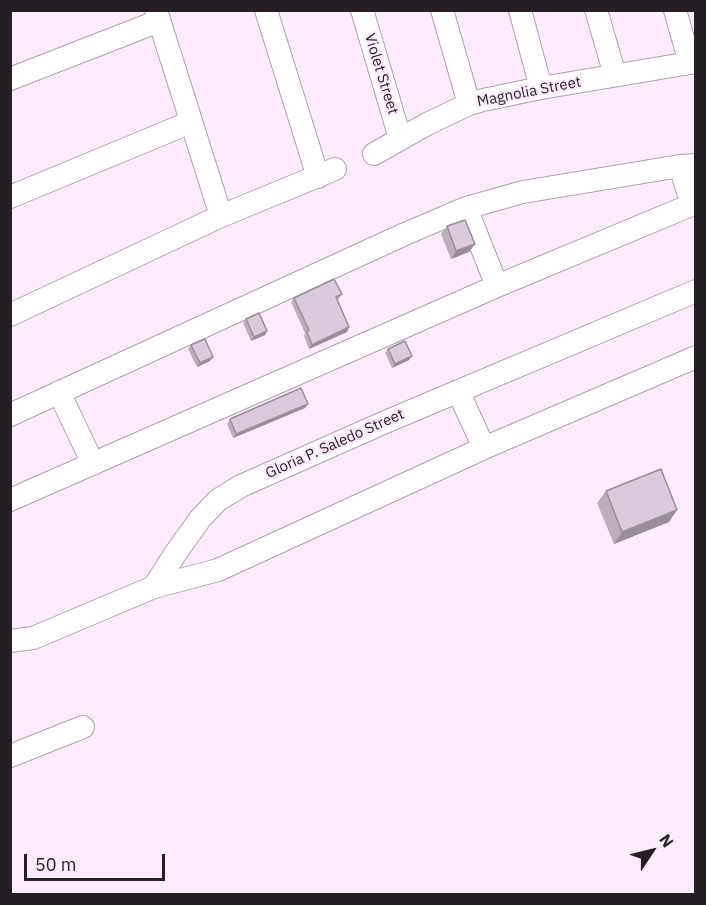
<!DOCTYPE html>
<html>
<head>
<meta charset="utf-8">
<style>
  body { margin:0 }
  #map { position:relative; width:706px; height:905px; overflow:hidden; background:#ffebfe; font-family:"IBM Plex Sans",sans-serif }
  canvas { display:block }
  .frame { position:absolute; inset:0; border:12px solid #251e25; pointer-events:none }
  .north { position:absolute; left:622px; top:821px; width:60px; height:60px; -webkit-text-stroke:4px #ffebfe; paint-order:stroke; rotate:55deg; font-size:16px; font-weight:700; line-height:24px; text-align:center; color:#251e25 }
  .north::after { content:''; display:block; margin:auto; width:21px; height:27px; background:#251e25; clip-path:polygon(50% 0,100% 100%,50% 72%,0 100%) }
  .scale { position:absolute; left:24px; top:854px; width:141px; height:27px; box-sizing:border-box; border:3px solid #251e25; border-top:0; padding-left:8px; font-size:18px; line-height:21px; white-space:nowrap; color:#251e25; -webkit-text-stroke:4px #ffebfe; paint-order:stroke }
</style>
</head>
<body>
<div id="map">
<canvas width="706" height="905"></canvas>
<div class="frame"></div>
<div class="north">N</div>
<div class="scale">50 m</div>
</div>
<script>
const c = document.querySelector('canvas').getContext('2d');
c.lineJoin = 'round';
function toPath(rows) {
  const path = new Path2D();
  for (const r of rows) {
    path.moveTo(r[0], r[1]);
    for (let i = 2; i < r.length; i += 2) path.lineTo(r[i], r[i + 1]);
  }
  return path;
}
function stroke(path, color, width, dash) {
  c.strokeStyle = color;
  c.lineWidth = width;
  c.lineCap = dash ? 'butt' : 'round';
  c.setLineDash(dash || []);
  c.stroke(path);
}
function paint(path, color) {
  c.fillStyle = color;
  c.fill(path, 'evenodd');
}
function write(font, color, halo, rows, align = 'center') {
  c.font = font + ' "IBM Plex Sans",sans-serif';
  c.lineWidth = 5;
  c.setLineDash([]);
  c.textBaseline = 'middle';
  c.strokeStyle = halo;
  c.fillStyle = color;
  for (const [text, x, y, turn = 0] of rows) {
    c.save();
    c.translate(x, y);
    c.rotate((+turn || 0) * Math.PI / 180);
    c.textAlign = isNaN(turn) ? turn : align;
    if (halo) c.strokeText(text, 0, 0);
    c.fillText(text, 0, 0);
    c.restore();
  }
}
const minor = toPath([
  [156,10,221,216],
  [266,10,318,177],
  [362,10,400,138],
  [442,10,469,104],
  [520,10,541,88],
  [596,10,615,75],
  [675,10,690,63],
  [10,79,159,21],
  [374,154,427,124,469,104,483,100,541,88,696,62],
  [680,166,692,205],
  [10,197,191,122],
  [466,208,497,286],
  [10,315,221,216,335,169],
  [458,391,484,448],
  [59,392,93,464],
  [10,415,405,234,466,208,523,192,680,166,696,165],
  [10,500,497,286,696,203],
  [154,587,175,554,200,519,218,500,241,486,383,423,696,291],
  [10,641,33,638,154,587,218,570,484,448,696,357],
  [10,756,83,727]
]);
stroke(minor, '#b19fb1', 24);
stroke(minor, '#fff', 22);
paint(toPath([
  [447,226,475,244,469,252,451,259,441,234],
  [342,294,339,299,337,299,349,327,347,332,309,349,304,336,305,333,291,302,294,298],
  [246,319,267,331,265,335,251,341,243,323],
  [191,345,210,361,197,367,188,349],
  [388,349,409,360,392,368,385,353],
  [308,404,305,408,233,438,227,424,230,419],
  [606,491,669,522,614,544,597,503]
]), '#bdadbd');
paint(toPath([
  [475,244,469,252,451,259,456,251],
  [349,327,347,332,309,349,312,345],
  [267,331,265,335,251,341,254,337],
  [412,356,409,360,392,368,395,364],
  [213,357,210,361,197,367,200,363],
  [308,404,305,408,233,438,236,434],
  [677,510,669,522,614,544,622,532]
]), '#9a8d9a');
const building = toPath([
  [465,220,475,244,456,251,447,226,465,220],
  [334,279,342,294,336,297,349,327,312,345,307,332,309,330,294,298,334,279],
  [259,313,267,331,254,337,246,319,259,313],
  [205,339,213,357,200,363,191,345,205,339],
  [405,341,412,356,395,364,388,349,405,341],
  [301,388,308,404,236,434,230,419,301,388],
  [661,469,677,510,622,532,606,491,661,469]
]);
paint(building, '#dcc9dc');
stroke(building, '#9a8d9a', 1.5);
write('15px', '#251e25', '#ffebfe', [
  ["Violet Street",381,74,73],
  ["Magnolia Street",529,92,-11],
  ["Gloria P. Saledo Street",335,444,-24]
]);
</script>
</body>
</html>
